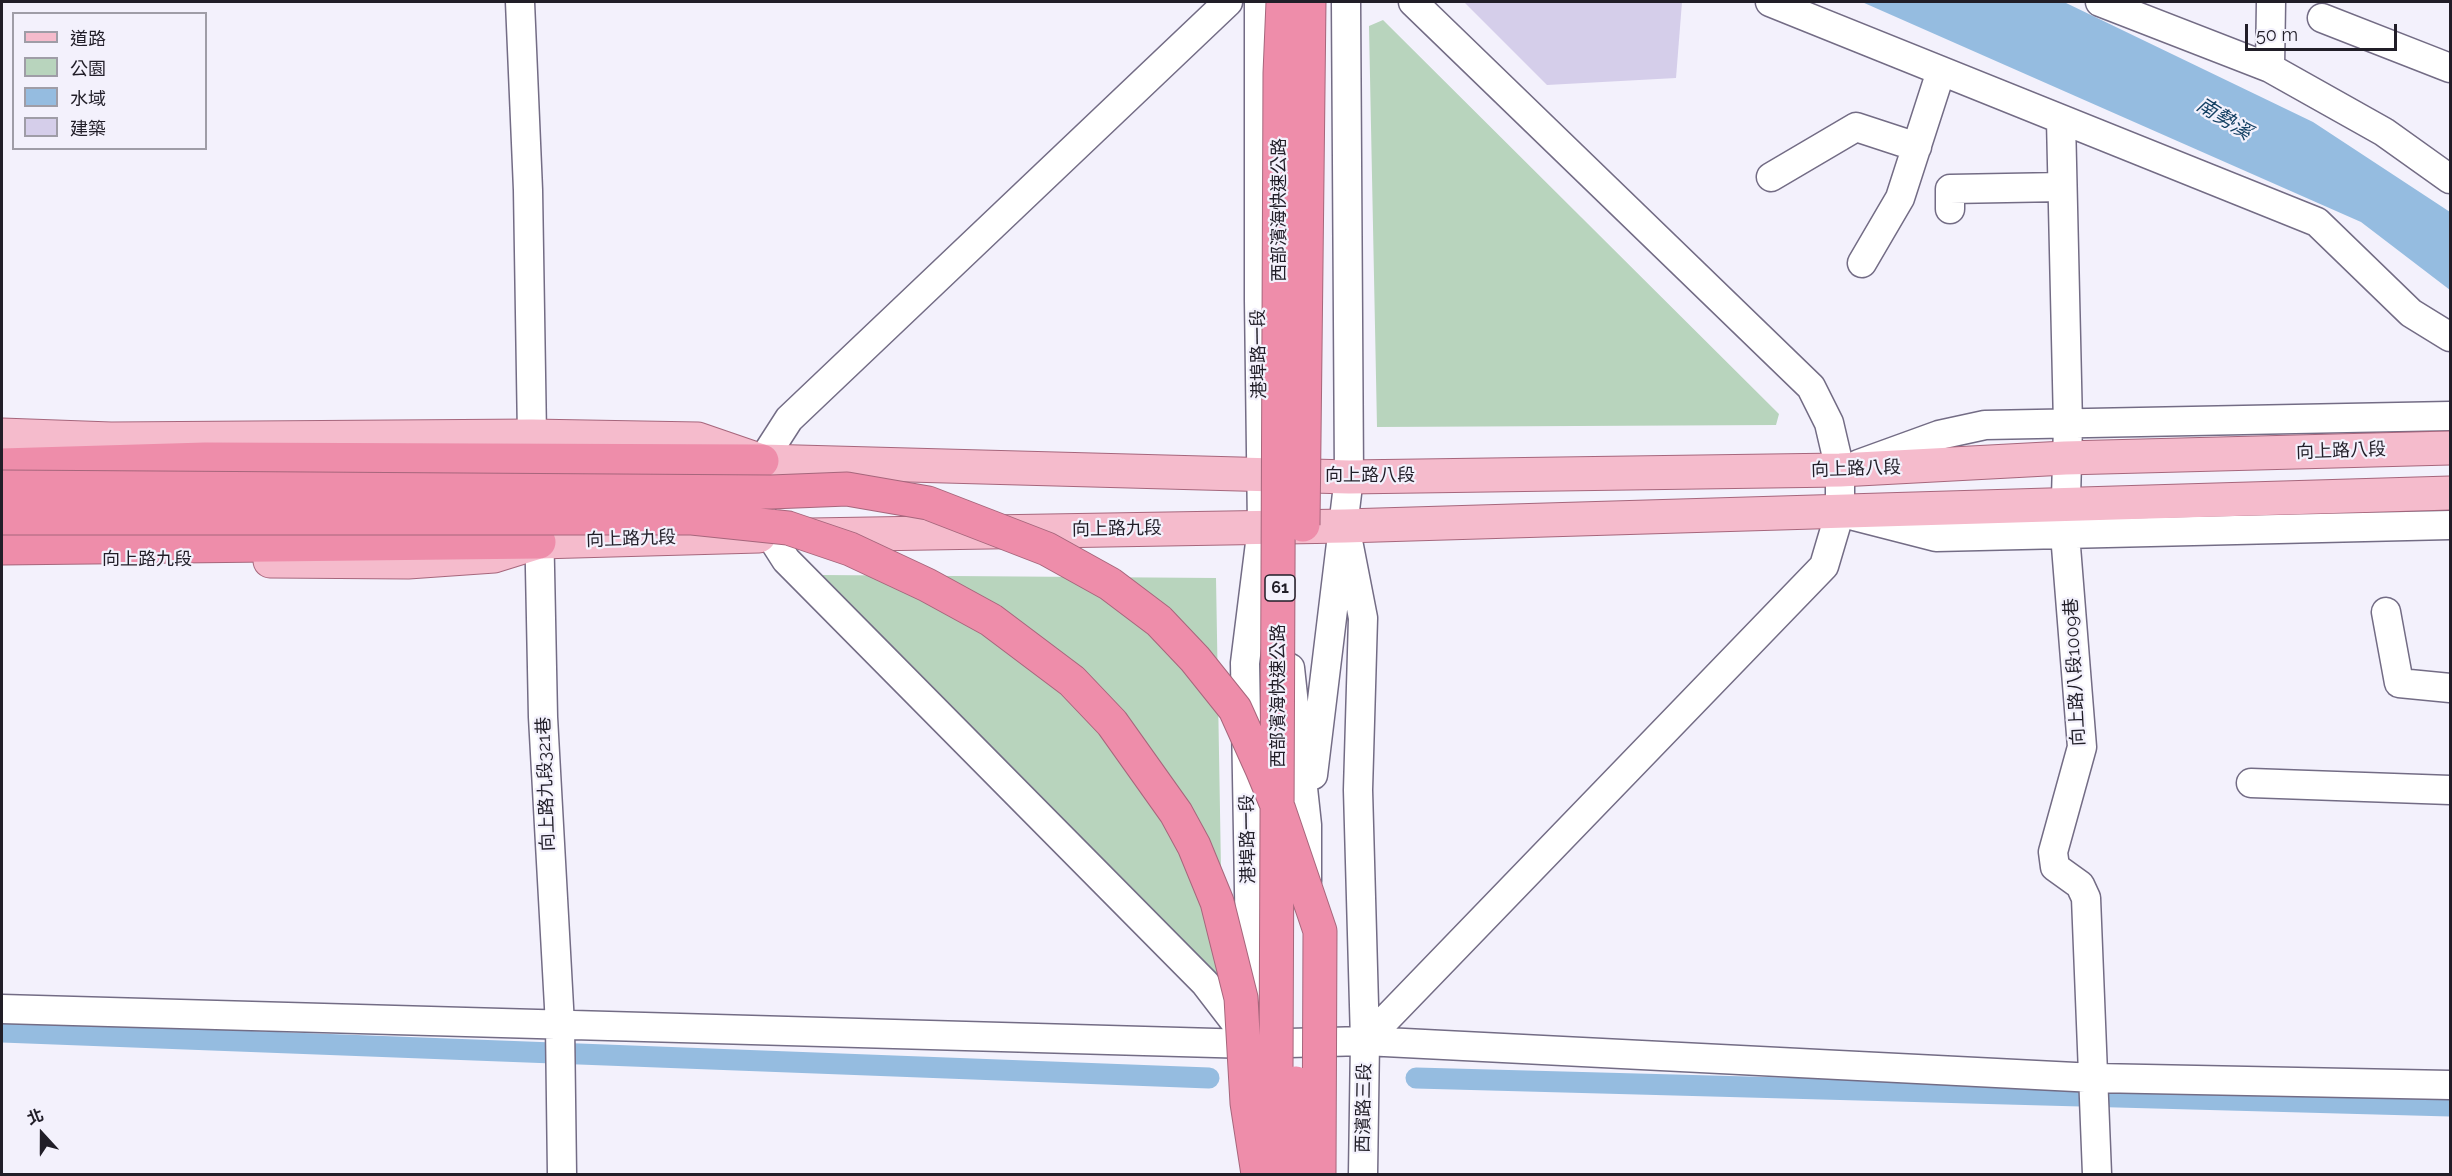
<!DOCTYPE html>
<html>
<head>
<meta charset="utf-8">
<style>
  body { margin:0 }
  #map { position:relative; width:2452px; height:1176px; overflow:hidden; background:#f3f1fc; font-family:Raleway,"Noto Sans TC",sans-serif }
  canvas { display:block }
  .frame { position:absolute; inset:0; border:3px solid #211e28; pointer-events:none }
  .legend { position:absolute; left:12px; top:12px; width:195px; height:138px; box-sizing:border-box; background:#f3f1fc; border:2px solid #9f9da7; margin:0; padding:8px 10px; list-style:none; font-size:18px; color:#211e28 }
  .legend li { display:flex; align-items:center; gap:12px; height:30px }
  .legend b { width:30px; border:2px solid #9f9da7 }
  .north { position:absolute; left:12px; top:1104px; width:60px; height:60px; -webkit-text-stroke:4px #f3f1fc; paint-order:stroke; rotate:339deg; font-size:16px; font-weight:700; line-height:24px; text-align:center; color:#211e28 }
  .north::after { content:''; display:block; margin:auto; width:21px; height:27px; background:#211e28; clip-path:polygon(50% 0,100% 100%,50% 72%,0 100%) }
  .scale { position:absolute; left:2245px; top:24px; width:152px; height:27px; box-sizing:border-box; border:3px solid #211e28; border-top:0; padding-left:8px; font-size:18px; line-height:21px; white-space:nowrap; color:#211e28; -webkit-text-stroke:4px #f3f1fc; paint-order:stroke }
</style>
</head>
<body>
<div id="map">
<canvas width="2452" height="1176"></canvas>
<div class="frame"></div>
<ul class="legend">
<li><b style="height:8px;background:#f5bbcc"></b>道路</li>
<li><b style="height:16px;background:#b8d4bd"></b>公園</li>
<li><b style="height:16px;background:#95bce0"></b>水域</li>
<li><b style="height:16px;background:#d5ceea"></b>建築</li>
</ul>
<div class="north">北</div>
<div class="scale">50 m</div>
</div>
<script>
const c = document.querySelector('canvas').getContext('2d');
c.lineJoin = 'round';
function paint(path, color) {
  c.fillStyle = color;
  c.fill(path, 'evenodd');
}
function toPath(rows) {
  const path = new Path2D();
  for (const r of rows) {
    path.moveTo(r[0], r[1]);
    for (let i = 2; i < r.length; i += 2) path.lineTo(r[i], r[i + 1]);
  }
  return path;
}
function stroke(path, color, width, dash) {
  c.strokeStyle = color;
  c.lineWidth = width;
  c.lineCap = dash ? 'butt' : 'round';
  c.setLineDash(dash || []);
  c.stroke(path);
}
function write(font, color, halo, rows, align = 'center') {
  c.font = font + ' Raleway,"Noto Sans TC",sans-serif';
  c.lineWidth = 4.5;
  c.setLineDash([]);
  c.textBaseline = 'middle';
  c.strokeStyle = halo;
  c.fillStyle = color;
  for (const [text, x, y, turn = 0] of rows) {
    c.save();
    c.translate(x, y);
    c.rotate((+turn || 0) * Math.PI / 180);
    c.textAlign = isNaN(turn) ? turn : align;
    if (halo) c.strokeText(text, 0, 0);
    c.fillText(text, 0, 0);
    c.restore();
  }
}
paint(toPath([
  [1383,20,1779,414,1776,425,1377,427,1369,26],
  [823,575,1216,578,1223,986,820,587]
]), '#b8d4bd');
paint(toPath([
  [1862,2,2064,2,2313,122,2450,212,2450,290,2361,222]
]), '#95bce0');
stroke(toPath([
  [2,1032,1209,1078],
  [1416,1078,2450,1106]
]), '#95bce0', 21);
paint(toPath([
  [1464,2,1682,2,1676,78,1547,85]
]), '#d5ceea');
const minor = toPath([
  [520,2,528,190,532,436,537,456],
  [1228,2,789,419,762,461,754,495,770,535,786,560,1205,983,1248,1039],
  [1259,2,1259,300,1262,527,1266,546],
  [1770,2,2317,222,2411,313,2450,337],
  [2100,2,2270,68,2384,132,2450,179],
  [2322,18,2450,68],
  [2270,68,2271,2],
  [2061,120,2068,425,2065,534,2082,747,2053,852,2055,867,2080,885,2086,898,2097,1174],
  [1771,177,1856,127,1917,147],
  [1950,209,1950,189,2062,187],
  [1862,263,1900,198,1941,71],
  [1859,464,1939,435,1985,425,2450,416],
  [1854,516,1936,537,2450,525],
  [539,520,543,717,560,1025,562,1174],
  [1349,546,1363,618,1358,790,1365,1041,1363,1174],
  [2386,612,2399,683,2450,688],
  [1290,668,1307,825,1307,881],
  [1313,775,1349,477,1346,2],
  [2251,783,2450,790],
  [1251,1004,1245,663,1262,527],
  [2,1009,1251,1044,1365,1041,2095,1078,2450,1085],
  [1365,1041,1824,566,1840,512,1840,470,1829,423,1811,387,1413,2]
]);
const major = toPath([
  [2,435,111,439,532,436,698,439,762,461,1349,477,1840,470,2065,458,2450,448],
  [811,535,1345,526,2450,493],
  [270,561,408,562,494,556,539,542,759,536]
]);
const highway = toPath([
  [2,465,205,459,762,461],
  [2,548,539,542]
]);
stroke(minor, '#736c85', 31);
stroke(major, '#a6667c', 35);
stroke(highway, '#a6667c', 35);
stroke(minor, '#fff', 28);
stroke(major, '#f5bbcc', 33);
stroke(highway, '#ee8daa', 33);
const highwayBridge = toPath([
  [2,487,771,492,847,489,928,503,1047,549,1110,584,1159,621,1195,659,1235,709,1262,769,1279,810,1320,931,1319,1174],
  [2,518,692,518,788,528,850,549,927,585,991,620,1072,681,1112,723,1176,813,1194,846,1217,902,1241,998,1247,1103,1258,1174],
  [1303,525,1309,2],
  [1269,1160,1276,1073,1280,73,1283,2],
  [1294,1174,1296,1083]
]);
stroke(highwayBridge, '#a6667c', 35, []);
stroke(highwayBridge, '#ee8daa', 33);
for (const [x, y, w] of [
  [1280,588,30]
]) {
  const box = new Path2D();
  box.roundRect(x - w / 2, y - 13, w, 26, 4.5);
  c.fillStyle = '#f3f1fc';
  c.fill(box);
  stroke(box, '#211e28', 1.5);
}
write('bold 16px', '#211e28', null, [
  ["61",1280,588]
]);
write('18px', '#211e28', '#f3f1fc', [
  ["西部濱海快速公路",1280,210,-90],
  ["港埠路一段",1259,354,-91],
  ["向上路八段",2341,451,-2],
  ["向上路八段",1856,469,-2],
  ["向上路八段",1370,476],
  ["向上路九段",1117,529,-1],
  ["向上路九段",631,539,-2],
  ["向上路九段",147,560],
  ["向上路八段1009巷",2075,672,-93],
  ["西部濱海快速公路",1279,696,-90],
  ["向上路九段321巷",546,784,-92],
  ["港埠路一段",1248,839,-91],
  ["西濱路三段",1364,1108,-89]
]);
write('italic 20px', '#144063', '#f3f1fc', [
  ["南勢溪",2224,119,32]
]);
</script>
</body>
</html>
